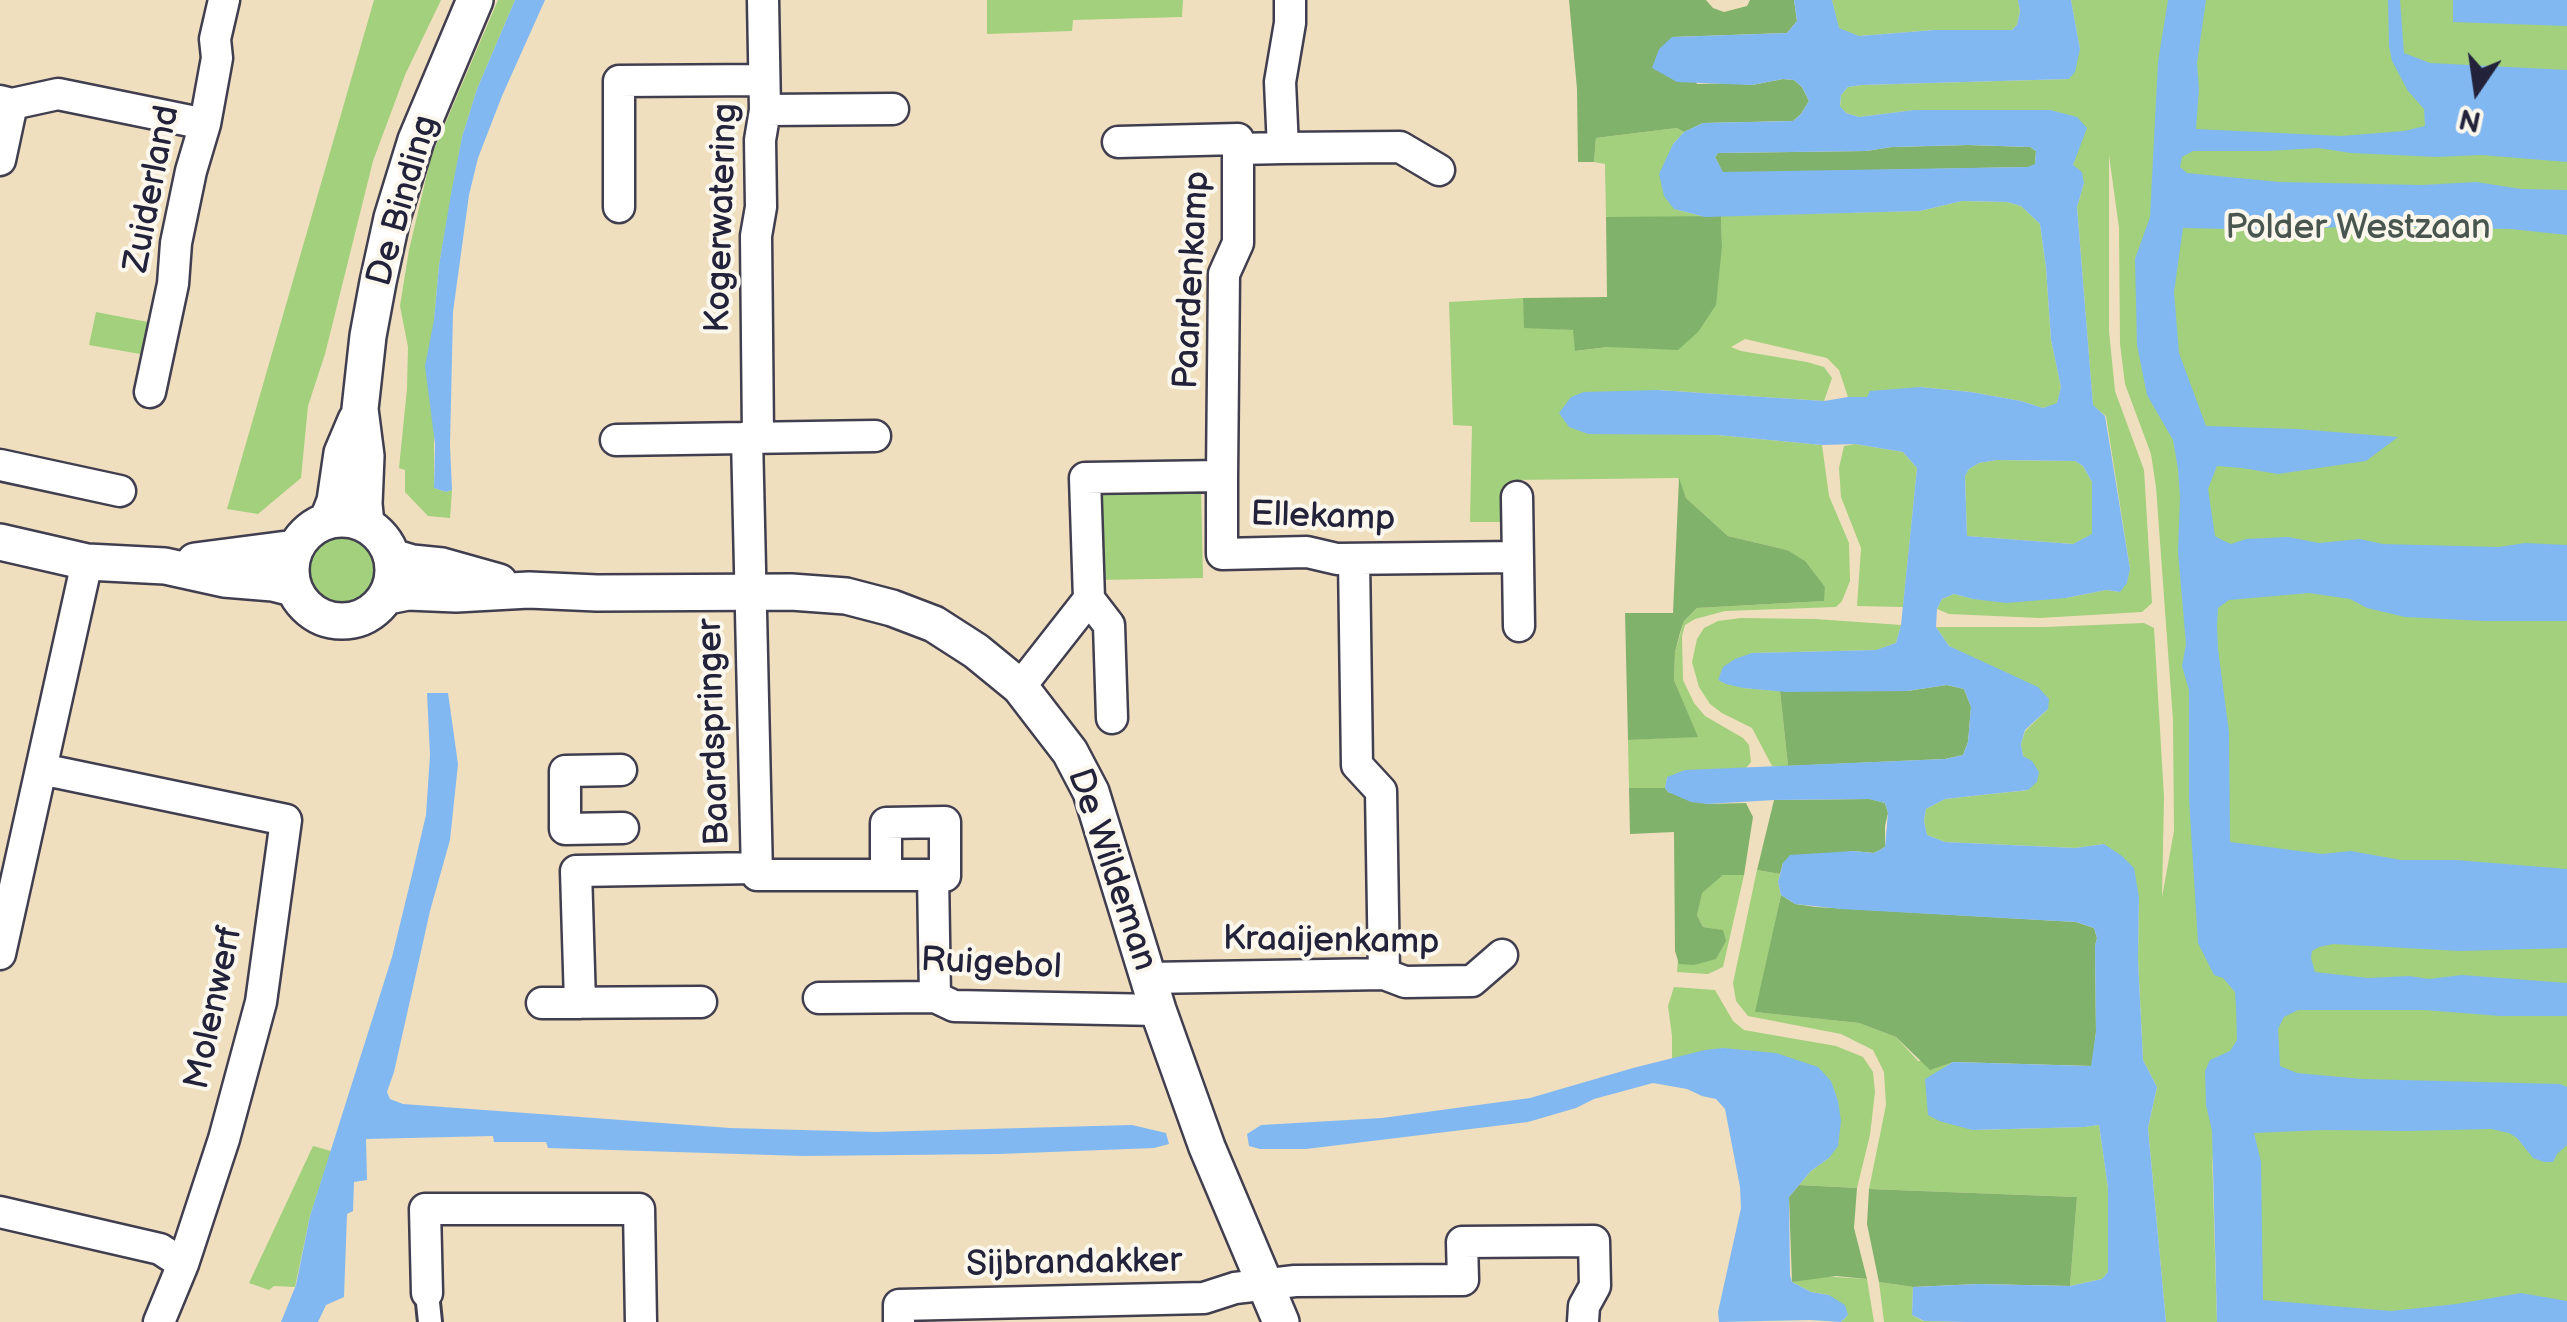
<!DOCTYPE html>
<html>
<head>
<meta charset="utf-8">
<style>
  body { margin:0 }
  #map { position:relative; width:2567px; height:1322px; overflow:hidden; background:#efdfbe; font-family:"Balsamiq Sans",sans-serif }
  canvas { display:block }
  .north { position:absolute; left:2427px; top:40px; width:100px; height:100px; -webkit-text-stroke:8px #fbf7ec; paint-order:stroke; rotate:193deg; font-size:28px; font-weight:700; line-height:40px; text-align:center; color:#22223b }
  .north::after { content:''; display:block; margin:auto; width:35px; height:45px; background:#22223b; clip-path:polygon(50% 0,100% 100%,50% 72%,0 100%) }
</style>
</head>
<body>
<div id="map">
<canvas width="2567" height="1322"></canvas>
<div class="north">N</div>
</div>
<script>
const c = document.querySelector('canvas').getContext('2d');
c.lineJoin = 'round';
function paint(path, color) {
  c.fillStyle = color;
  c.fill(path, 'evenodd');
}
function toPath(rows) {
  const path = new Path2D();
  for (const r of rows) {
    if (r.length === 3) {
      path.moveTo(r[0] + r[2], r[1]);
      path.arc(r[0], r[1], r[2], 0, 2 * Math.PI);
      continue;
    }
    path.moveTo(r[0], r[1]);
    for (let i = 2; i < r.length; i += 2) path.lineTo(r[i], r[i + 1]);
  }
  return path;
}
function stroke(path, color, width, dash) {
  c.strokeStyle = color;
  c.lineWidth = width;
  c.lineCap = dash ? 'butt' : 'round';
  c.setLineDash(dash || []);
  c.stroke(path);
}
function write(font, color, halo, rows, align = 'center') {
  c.font = font + ' "Balsamiq Sans",sans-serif';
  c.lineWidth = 8;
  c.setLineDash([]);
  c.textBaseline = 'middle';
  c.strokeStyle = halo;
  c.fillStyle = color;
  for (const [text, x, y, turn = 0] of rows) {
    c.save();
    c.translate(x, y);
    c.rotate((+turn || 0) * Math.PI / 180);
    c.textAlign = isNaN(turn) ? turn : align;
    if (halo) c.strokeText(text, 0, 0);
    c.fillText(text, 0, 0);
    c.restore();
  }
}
paint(toPath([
  [374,0,441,0,405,75,373,161,325,354,308,406,301,478,258,514,227,509],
  [498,0,515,0,477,89,462,137,439,265,434,320,434,488,446,492,452,490,450,518,428,516,405,492,405,470,399,468,407,389,408,347,400,306,409,250,431,157],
  [987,0,1183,0,1182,17,1073,20,1072,31,987,34],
  [1832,0,2018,0,2020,11,2017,25,2012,30,1934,30,1859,36,1839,29],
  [2071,0,2567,0,2567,1322,2226,1322,2212,1153,2217,1322,2166,1322,2148,1128,2157,1087,2143,1060,2138,959,2139,897,2104,844,2075,848,1945,842,1927,835,1924,821,1926,809,1945,799,2029,790,2021,744,2025,731,2048,709,2048,699,1949,646,1936,627,2045,627,2144,623,2154,628,2164,797,2162,897,2174,831,2173,720,2156,487,2151,454,2125,384,2120,344,2119,228,2109,155,2109,331,2115,391,2144,470,2152,603,2142,612,2040,618,1949,614,1937,609,1942,599,1954,594,1973,599,2066,598,2106,590,2120,592,2130,569,2106,416,2093,406,2077,207,2084,183,2073,165,2081,139,1914,110,1859,117,1846,113,1840,107,1841,95,1848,87,1862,85,2069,79,2080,49],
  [1677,128,1684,132,1673,144,1674,209,1705,217,1606,217,1605,164,1594,162,1596,138],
  [1962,201,2007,202,2021,206,2040,224,2046,268,2051,340,2061,387,2057,404,2043,408,2021,401,1971,392,1920,387,1868,397,1848,397,1839,370,1827,358,1745,339,1731,347,1741,351,1807,362,1824,367,1832,378,1824,401,1658,390,1717,435,1822,445,1829,496,1849,543,1850,581,1842,601,1836,607,1725,611,1695,619,1685,625,1682,636,1683,680,1694,703,1705,716,1743,738,1749,745,1751,762,1746,768,1667,777,1665,788,1629,788,1628,740,1697,736,1674,680,1675,652,1684,621,1697,608,1823,601,1825,587,1787,550,1728,536,1686,498,1678,478,1513,480,1513,522,1470,522,1472,426,1453,425,1449,302,1523,298,1525,327,1574,330,1576,351,1608,347,1722,246,1721,216,1920,211],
  [96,312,153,323,146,355,89,345],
  [1855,444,1903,452,1917,468,1903,607,1857,606,1861,548,1841,497,1839,468,1844,446],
  [1997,460,2075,461,2083,466,2092,482,2093,534,2073,544,1967,536,1965,476,1969,469,1979,463],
  [1201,489,1203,578,1098,580,1097,490],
  [342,571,33],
  [1741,618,1815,619,1901,625,1896,643,1877,650,1752,653,1743,688,1780,691,1788,766,1772,766,1752,728,1722,713,1710,704,1699,687,1692,662,1697,639,1704,628,1718,621],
  [1757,870,1780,874,1778,882,1781,895,1756,1012,1859,1023,1896,1037,1918,1061,1953,1062,1925,1080,1972,1130,2085,1127,2099,1125,2108,1188,2109,1255,2108,1272,2102,1279,2070,1286,2077,1197,1869,1189,1886,1105,1884,1072,1873,1050,1841,1034,1748,1016,1736,1001,1733,983],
  [1724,874,1744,875,1723,967,1708,974,1677,972,1678,959,1680,964,1722,930,1703,927,1697,915,1701,893],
  [1674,987,1715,990,1733,1021,1744,1030,1836,1046,1863,1057,1873,1072,1875,1092,1870,1135,1857,1188,1799,1185,1811,1171,1829,1158,1723,1048,1672,1059,1672,1036,1668,1006],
  [313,1146,331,1151,310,1216,295,1287,274,1286,269,1290,249,1283],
  [1819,1276,1867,1279,1874,1322,1841,1322,1848,1315,1829,1295,1811,1292,1792,1282],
  [1879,1282,1913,1287,1912,1315,1923,1321,1967,1322,1884,1322]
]), '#a2d07d');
paint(toPath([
  [1569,0,1706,0,1713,8,1724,12,1747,6,1750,0,1794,0,1797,21,1787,33,1672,37,1697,84,1733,83,1752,85,1783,79,1794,80,1802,87,1809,101,1801,114,1793,121,1703,123,1684,132,1677,128,1596,138,1594,162,1578,162,1577,89],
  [1968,145,2030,147,2036,151,2035,165,2028,167,1723,173,1715,157,1718,153,1866,151,1892,147],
  [1721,216,1722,246,1716,305,1698,332,1678,350,1608,347,1575,351,1573,330,1524,328,1523,298,1607,297,1606,217],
  [1679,478,1686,498,1728,536,1787,550,1805,561,1825,587,1824,601,1697,608,1684,621,1680,633,1675,652,1674,680,1698,737,1628,740,1625,613,1673,613],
  [1947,685,1964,689,1971,707,1968,742,1963,755,1945,759,1788,766,1780,691,1907,691],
  [1629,788,1665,788,1668,792,1707,804,1746,803,1753,817,1744,875,1723,875,1702,893,1697,915,1703,927,1723,930,1726,941,1716,959,1694,965,1679,964,1675,951,1674,832,1630,834],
  [1870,799,1885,803,1888,813,1885,826,1885,847,1874,853,1853,851,1783,863,1780,874,1757,870,1774,800],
  [1781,895,1795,904,1816,907,2076,922,2094,928,2097,938,2095,946,2096,1032,2092,1066,1953,1062,1930,1070,1896,1037,1859,1023,1755,1012],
  [1799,1185,1857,1188,1854,1228,1867,1279,1836,1276,1792,1282,1789,1197],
  [1869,1189,2077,1197,2070,1286,1978,1284,1913,1287,1879,1282,1867,1224]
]), '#81b26c');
paint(toPath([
  [515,0,545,0,502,96,478,158,469,195,453,312,450,446,452,490,446,492,434,488,435,444,425,366,434,320,439,265,451,194,462,137,477,89],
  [1794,0,1832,0,1839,28,1859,36,1934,30,2012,30,2017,25,2020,11,2018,0,2071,0,2080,49,2075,72,2069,79,1862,85,1848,87,1841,95,1840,106,1846,113,1859,117,1914,110,2050,110,2077,117,2087,128,2073,165,2082,172,2084,183,2077,207,2093,405,2105,416,2130,569,2127,583,2120,592,2106,590,2066,598,2006,603,1973,599,1954,594,1942,599,1937,609,1936,627,1949,646,2038,687,2049,699,2048,709,2025,730,2021,744,2023,756,2032,761,2039,772,2037,782,2028,790,1945,799,1926,809,1924,821,1927,835,1945,842,2075,848,2104,844,2122,856,2134,868,2139,897,2138,959,2143,1060,2157,1087,2148,1128,2166,1322,1967,1322,1924,1321,1912,1315,1913,1287,1978,1284,2070,1286,2102,1279,2108,1272,2108,1188,2099,1125,2085,1127,1972,1130,1939,1121,1928,1115,1925,1079,1953,1062,2091,1066,2096,1032,2095,946,2097,938,2094,928,2076,922,1841,909,1795,904,1781,895,1778,882,1783,863,1790,855,1853,851,1874,853,1885,847,1888,813,1885,803,1869,799,1774,800,1707,804,1691,802,1668,792,1665,788,1667,777,1685,770,1945,759,1963,755,1968,742,1971,707,1964,689,1947,685,1907,691,1786,692,1743,688,1726,684,1718,680,1723,667,1735,659,1752,653,1876,650,1896,643,1901,625,1917,468,1903,452,1855,444,1822,445,1717,435,1588,434,1569,427,1559,413,1571,397,1584,392,1658,390,1824,401,1848,397,1867,397,1870,391,1920,387,1971,392,2021,401,2043,408,2057,403,2061,387,2051,340,2046,268,2040,224,2021,206,2007,202,1962,201,1920,211,1705,217,1674,209,1664,196,1659,174,1673,144,1684,132,1703,123,1793,121,1801,114,1809,101,1802,87,1794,80,1783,79,1752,85,1677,82,1652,68,1659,49,1672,37,1787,33,1797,21],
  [1968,145,2030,147,2036,151,2035,164,2028,167,1723,172,1715,157,1718,153,1866,151,1892,147],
  [1997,460,2075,461,2083,466,2092,482,2092,534,2073,544,1967,536,1965,476,1969,469,1979,463],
  [2168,0,2206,0,2197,63,2199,89,2196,129,2341,136,2404,131,2425,126,2424,109,2408,91,2392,61,2389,46,2388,0,2400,0,2404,53,2430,63,2567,70,2567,162,2481,155,2437,157,2351,153,2318,148,2267,151,2193,151,2182,157,2180,167,2187,173,2279,182,2422,185,2476,182,2521,189,2567,190,2567,235,2511,229,2361,226,2281,230,2183,228,2174,292,2179,353,2206,426,2297,429,2398,437,2366,461,2278,474,2242,468,2217,466,2208,489,2215,536,2222,540,2231,544,2246,539,2288,537,2319,543,2360,539,2383,544,2499,547,2525,543,2567,545,2567,621,2485,621,2405,617,2367,608,2350,599,2309,593,2229,600,2218,608,2217,625,2218,649,2229,732,2230,842,2322,854,2351,851,2401,860,2456,860,2567,869,2567,948,2460,951,2333,944,2319,947,2312,951,2311,958,2315,972,2368,978,2409,976,2429,979,2462,975,2567,983,2567,1016,2500,1016,2424,1010,2298,1010,2284,1017,2278,1029,2280,1066,2297,1073,2362,1079,2560,1084,2567,1087,2567,1145,2557,1154,2553,1162,2544,1162,2533,1158,2517,1138,2509,1133,2491,1129,2408,1131,2324,1130,2254,1133,2261,1162,2263,1300,2391,1311,2456,1304,2521,1293,2567,1301,2567,1322,2217,1322,2212,1131,2206,1105,2205,1071,2210,1060,2230,1051,2237,1040,2236,1007,2235,992,2223,978,2214,975,2198,943,2189,799,2189,690,2182,666,2186,644,2178,552,2180,497,2178,469,2173,440,2147,395,2137,345,2135,259,2150,217,2158,62],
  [2453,0,2567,0,2567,26,2453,22],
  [427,693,448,693,458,764,450,840,430,911,394,1072,387,1092,390,1099,403,1104,730,1128,875,1132,1132,1125,1166,1133,1169,1144,1154,1148,999,1154,803,1156,548,1148,546,1142,494,1142,493,1136,366,1139,367,1180,354,1182,353,1211,347,1214,344,1297,326,1305,318,1322,281,1322,296,1285,310,1216,392,957,411,879,426,815,430,755],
  [1723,1048,1776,1053,1818,1067,1831,1081,1838,1101,1841,1121,1838,1146,1829,1158,1811,1171,1789,1197,1790,1275,1792,1282,1811,1292,1829,1295,1845,1305,1848,1315,1841,1322,1810,1320,1719,1322,1718,1312,1741,1208,1740,1187,1725,1109,1716,1099,1702,1096,1687,1089,1653,1083,1594,1099,1576,1108,1528,1122,1306,1149,1260,1149,1249,1146,1247,1134,1261,1125,1382,1118,1530,1098,1633,1068,1705,1050]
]), '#82b8f1');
const pedestrian = toPath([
  [427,1293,430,1322]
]);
const minor = toPath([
  [0,101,12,104,0,160],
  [12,104,58,94,205,124],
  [765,110,893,109],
  [1118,142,1238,139,1238,243,1224,274,1222,476],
  [1283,148,1400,147,1439,170],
  [1238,149,1283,148,1280,82,1290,23,1290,0],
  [619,207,619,81,764,80],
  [150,392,173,284,176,243,191,171,205,124,217,58,215,39,224,0],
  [747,437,757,875,933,875,935,997],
  [758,437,756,236,761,207,760,140,765,110,763,0],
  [616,440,875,436],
  [0,465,120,491],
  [1517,497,1519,626],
  [1354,559,1357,765,1381,791,1384,974],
  [1020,687,1089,599],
  [1112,718,1109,625,1089,599,1085,478,1222,476,1222,554,1307,552,1337,559,1518,557],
  [41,769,286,820,261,1002,224,1139,183,1264,159,1322],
  [621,770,565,771,565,829,623,828],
  [886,875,886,823,945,822,945,876,933,875],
  [0,954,87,562],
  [1148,978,1384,974,1405,982,1472,981,1502,955],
  [819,998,935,997,954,1006,1158,1010],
  [542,1003,701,1002],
  [580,1003,576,871,757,868],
  [0,1212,160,1249,183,1264],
  [427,1293,425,1209,639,1209,641,1322],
  [899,1322,899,1305,1204,1298,1235,1288,1295,1281,1463,1280,1462,1242,1594,1241,1595,1286,1584,1306,1583,1322]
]);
const tertiary = toPath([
  [342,570,51],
  [328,519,335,501,342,453,356,420],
  [366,524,364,504,366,456,360,409,368,336,378,282,392,218,416,140,475,0],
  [0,542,87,562,165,566,224,579,273,583,293,588],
  [392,557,412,563,442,566,499,582],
  [195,561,295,548],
  [388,596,408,592,456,594,529,590,597,593,791,592,846,596,892,608,934,624,976,651,1020,687,1070,752,1091,792,1158,1010,1207,1147,1281,1322]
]);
stroke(pedestrian, '#413e4f', 28);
stroke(minor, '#413e4f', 35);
stroke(tertiary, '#413e4f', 40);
stroke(pedestrian, '#fff', 22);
stroke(minor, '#fff', 30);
stroke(tertiary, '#fff', 35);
write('35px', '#22223b', '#fbf7ec', [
  ["Zuiderland",153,189,-79],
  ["De Binding",404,201,-74],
  ["Kogerwatering",723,218,-88],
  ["Paardenkamp",1193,280,-87],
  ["Ellekamp",1323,518,2],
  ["Baardspringer",715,732,-92],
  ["De Wildeman",1111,870,71],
  ["Kraaijenkamp",1331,942,1],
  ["Ruigebol",991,965,3],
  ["Molenwerf",215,1008,-78],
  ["Sijbrandakker",1074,1264,-1]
]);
write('35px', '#48564f', '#fbf7ec', [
  ["Polder Westzaan",2358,229]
]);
</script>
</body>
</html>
